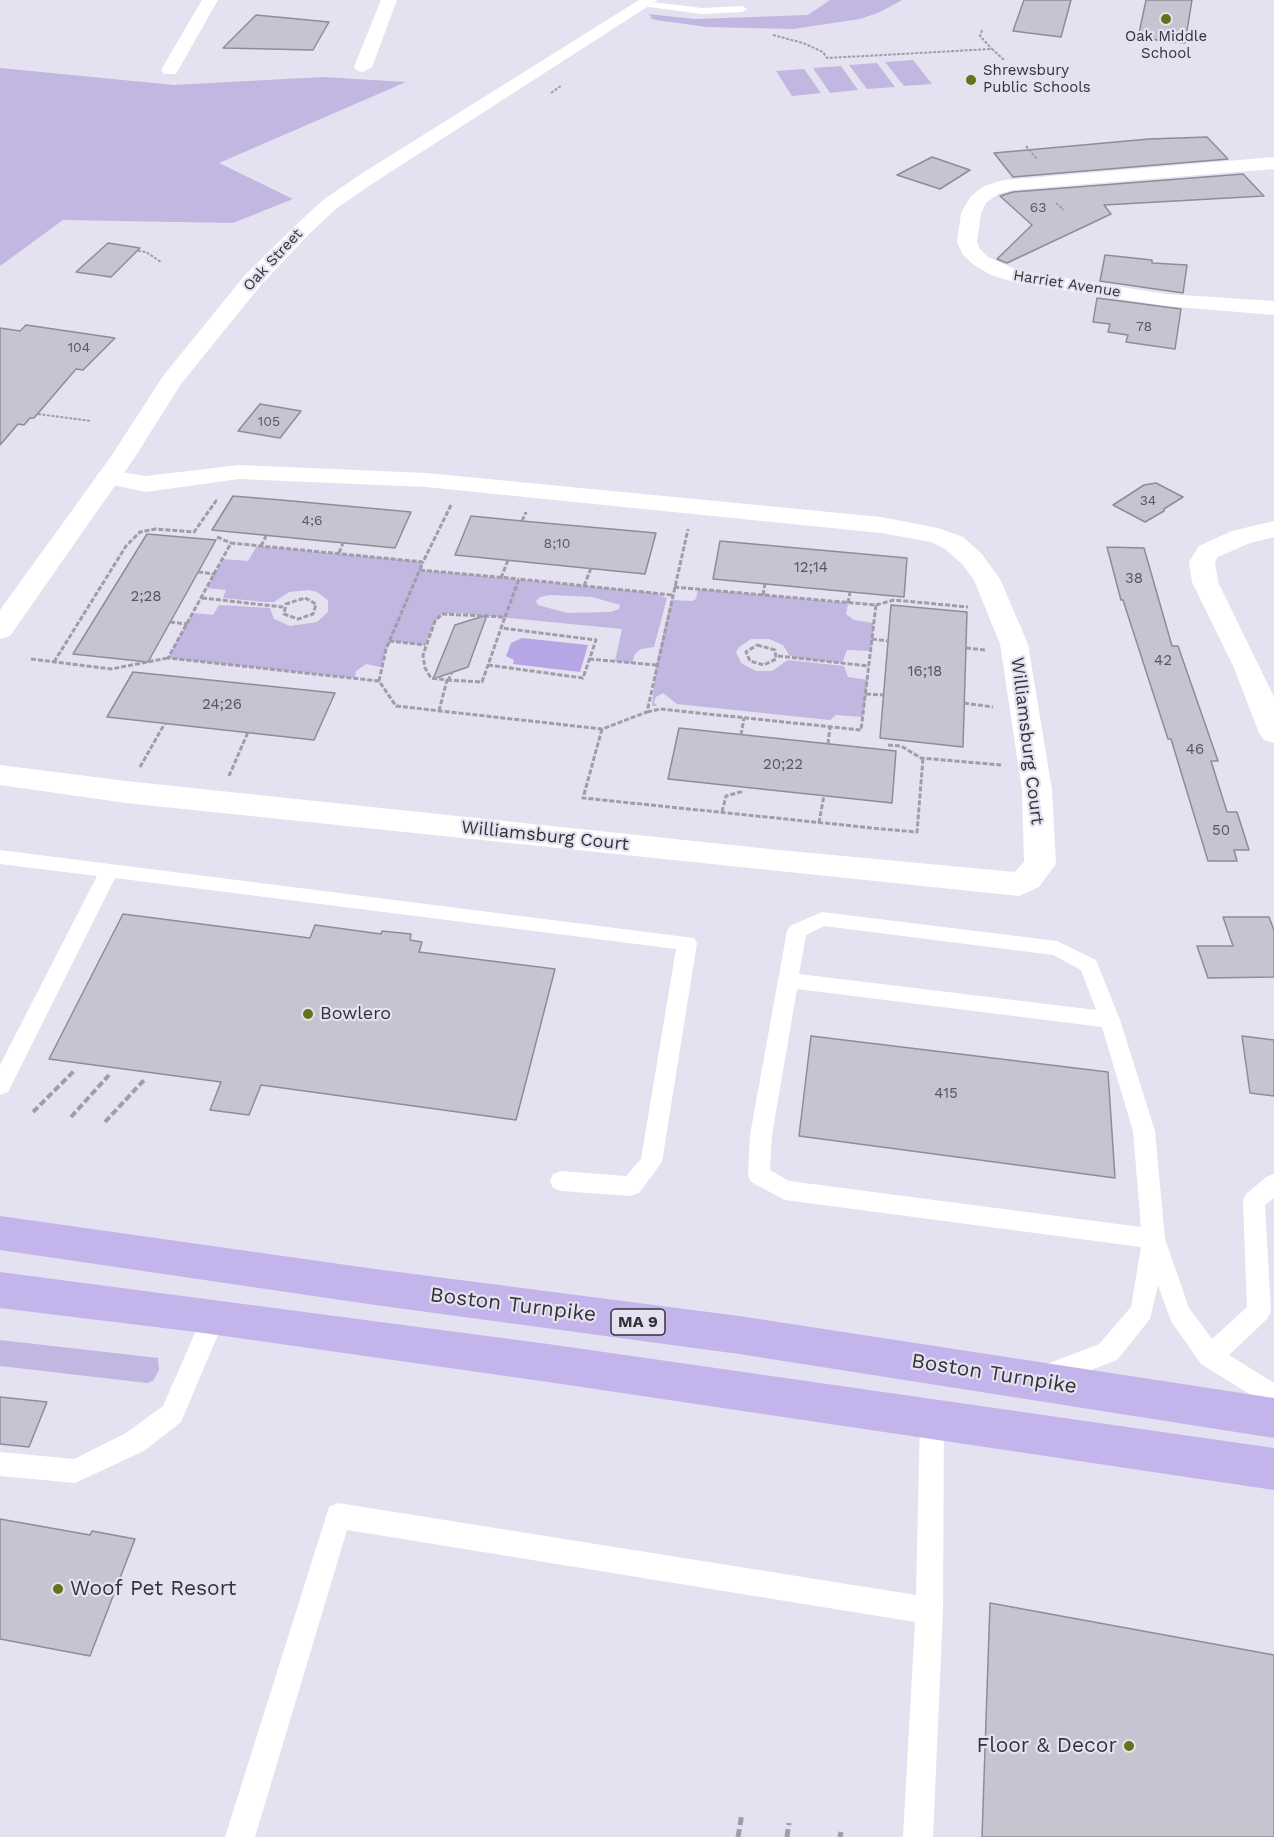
<!DOCTYPE html>
<html>
<head>
<meta charset="utf-8">
<style>
  body { margin:0 }
  canvas { display:block; background:#e4e1f0 }
</style>
</head>
<body>
<canvas width="1274" height="1837"></canvas>
<script>
const c = document.querySelector('canvas').getContext('2d');
c.lineJoin = 'round';
function paint(path, color) {
  c.fillStyle = color;
  c.fill(path, 'evenodd');
}
function toPath(rows) {
  const path = new Path2D();
  for (const r of rows) {
    path.moveTo(r[0], r[1]);
    for (let i = 2; i < r.length; i += 2) path.lineTo(r[i], r[i + 1]);
  }
  return path;
}
function stroke(path, color, width, dash) {
  c.strokeStyle = color;
  c.lineWidth = width;
  c.lineCap = dash ? 'butt' : 'round';
  c.setLineDash(dash || []);
  c.stroke(path);
}
function write(font, color, halo, rows, align = 'center') {
  c.font = font + ' "Work Sans",sans-serif';
  c.lineWidth = 4.5;
  c.setLineDash([]);
  c.textBaseline = 'middle';
  c.strokeStyle = halo;
  c.fillStyle = color;
  for (const [text, x, y, turn = 0] of rows) {
    c.save();
    c.translate(x, y);
    c.rotate((+turn || 0) * Math.PI / 180);
    c.textAlign = isNaN(turn) ? turn : align;
    if (halo) c.strokeText(text, 0, 0);
    c.fillText(text, 0, 0);
    c.restore();
  }
}
paint(toPath([
  [830,0,902,0,880,12,860,19,793,29,707,27,656,20,650,18,652,17,648,14,695,19,808,15],
  [913,60,932,84,904,86,885,62],
  [877,63,895,87,867,89,849,65],
  [841,66,858,90,830,93,813,68],
  [0,68,174,85,323,77,406,82,219,163,293,199,233,223,63,220,0,266],
  [804,69,821,93,792,96,776,71],
  [257,546,423,562,420,570,655,593,667,598,654,647,641,649,635,654,632,663,615,661,622,629,458,613,442,614,435,621,425,645,389,641,381,667,366,664,356,671,355,678,168,658,193,613,213,615,219,605,270,608,274,619,290,626,317,622,328,612,328,600,317,592,309,590,289,592,274,602,266,602,223,598,226,590,207,588,223,559,248,561],
  [551,595,592,597,620,605,619,609,611,612,567,613,538,605,536,601,540,597],
  [698,589,848,603,846,614,854,620,874,623,871,651,847,650,842,663,796,658,789,655,783,645,769,639,751,639,739,647,736,652,741,663,756,671,772,671,788,660,844,666,848,677,868,680,863,717,836,715,830,720,677,704,663,693,656,697,654,702,657,706,652,706,656,665,671,600,692,601,696,599],
  [0,1340,158,1358,159,1370,153,1381,147,1383,0,1366]
]), '#c1b7e0');
paint(toPath([
  [522,638,588,645,580,672,513,664,514,660,506,656,511,643]
]), '#b6a6e6');
const building = toPath([
  [1024,0,1071,0,1061,37,1013,31,1024,0],
  [1146,0,1192,0,1185,43,1138,38,1146,0],
  [256,15,329,22,313,50,223,48,256,15],
  [1207,137,1228,159,1013,177,994,153,1149,139,1207,137],
  [932,157,970,170,940,189,897,175,932,157],
  [1243,174,1264,196,1104,205,1111,214,1007,263,997,259,1032,225,1000,196,1013,192,1243,174],
  [108,243,140,248,111,277,76,272,108,243],
  [1105,255,1152,260,1152,263,1187,265,1183,293,1100,281,1105,255],
  [1097,298,1181,309,1175,349,1126,342,1128,335,1108,332,1110,324,1093,322,1097,298],
  [26,325,115,338,83,370,76,369,34,418,30,418,24,425,18,424,0,445,0,328,20,331,26,325],
  [260,404,301,411,280,438,238,431,260,404],
  [1156,483,1183,497,1164,509,1164,511,1145,522,1113,505,1144,485,1156,483],
  [233,496,281,500,411,512,395,548,212,530,233,496],
  [471,516,522,521,656,533,645,574,455,555,471,516],
  [147,534,216,540,148,662,73,654,147,534],
  [720,541,907,558,904,597,713,579,720,541],
  [1107,547,1144,548,1172,646,1178,646,1218,761,1211,761,1227,812,1237,812,1249,850,1234,850,1237,861,1208,861,1171,739,1168,739,1123,600,1121,600,1107,547],
  [891,605,967,612,963,747,880,738,891,605],
  [487,615,468,667,433,679,455,625,487,615],
  [133,672,335,693,314,740,107,717,133,672],
  [679,728,896,751,892,803,668,779,679,728],
  [123,914,310,938,315,925,381,934,382,931,411,934,410,940,422,942,419,952,555,969,516,1120,261,1085,249,1115,210,1110,221,1082,49,1059,123,914],
  [1223,917,1269,917,1274,930,1274,977,1208,978,1197,946,1233,946,1223,917],
  [811,1036,1108,1072,1115,1178,799,1136,811,1036],
  [1242,1036,1274,1040,1274,1096,1250,1093,1242,1036],
  [0,1397,47,1402,29,1447,0,1444,0,1397],
  [0,1519,90,1535,92,1531,135,1539,90,1656,0,1639,0,1519],
  [990,1603,1274,1655,1274,1837,982,1837,990,1603]
]);
paint(building, '#c7c4d2');
stroke(building, '#8f8c99', 1.5);
stroke(toPath([
  [982,30,980,36,992,49],
  [773,35,803,43,823,52,827,58,992,49,1004,60],
  [551,93,562,85],
  [1026,146,1037,159],
  [1056,203,1064,210],
  [138,251,146,252,161,262],
  [38,414,91,421],
  [215,502,217,499]
]), '#a09da9', 2, [3, 1.5]);
stroke(toPath([
  [451,505,423,562,231,543,168,658,379,681,396,706,602,729,647,712,688,529],
  [522,521,526,512],
  [217,537,231,543],
  [261,546,266,536],
  [339,553,343,543],
  [420,570,519,579],
  [198,572,215,574],
  [501,578,508,560],
  [584,586,591,568],
  [763,595,765,584],
  [202,598,283,607],
  [305,598,316,604,313,614,298,619,284,614,286,604,305,598],
  [848,603,850,592],
  [876,605,894,600,968,607],
  [170,622,187,624],
  [872,639,888,641],
  [389,641,425,645],
  [757,645,775,650,776,659,764,665,750,661,746,652,757,645],
  [966,648,986,650],
  [778,656,869,666],
  [31,659,111,669,168,658],
  [589,659,656,665],
  [54,662,126,546,140,532,155,529,194,532,216,501],
  [488,665,583,678,596,640,501,628],
  [447,680,482,682,505,617],
  [379,681,386,649,423,562],
  [448,681,452,672],
  [866,694,883,695],
  [964,703,993,707],
  [439,711,447,680,431,678,425,668,423,655,435,621,442,614,505,617,519,579,672,595],
  [647,712,660,709,861,730,876,605,674,587],
  [602,729,583,798,882,829,917,832,923,758],
  [741,735,744,718],
  [828,744,830,727],
  [888,745,901,746,921,758,1001,765],
  [140,767,165,723],
  [229,776,248,732],
  [722,812,726,796,744,791],
  [819,823,824,795]
]), '#a09da9', 3, [5, 2]);
stroke(toPath([
  [33,1112,75,1070],
  [71,1117,109,1075],
  [105,1122,145,1079]
]), '#a09da9', 4, [7, 3]);
stroke(toPath([
  [738,1837,742,1814],
  [787,1837,789,1823],
  [840,1837,841,1832]
]), '#a09da9', 5, [8, 4]);
paint(toPath([
  [644,1,702,8,742,6,747,9,742,12,702,14,641,6,641,2,644,1],
  [0,850,694,938,697,943,662,1162,639,1193,631,1196,561,1191,553,1188,550,1181,553,1174,561,1171,626,1176,641,1159,676,949,115,878,8,1092,0,1095,0,1065,97,876,0,864,0,850],
  [822,912,1057,941,1096,960,1120,1020,1155,1131,1165,1239,1189,1308,1212,1339,1247,1307,1243,1201,1246,1194,1266,1177,1274,1174,1274,1198,1265,1205,1271,1311,1267,1319,1229,1355,1274,1383,1274,1409,1201,1364,1171,1321,1158,1285,1150,1319,1117,1360,1046,1387,1037,1384,1034,1376,1037,1368,1099,1344,1131,1307,1141,1247,785,1200,751,1182,748,1175,750,1135,787,931,790,926,822,912],
  [824,926,1053,955,1081,970,1096,1010,799,974,806,935,824,926],
  [797,989,1102,1027,1133,1131,1141,1227,789,1181,770,1170,772,1135,797,989],
  [214,1305,222,1308,226,1316,181,1422,144,1451,75,1483,0,1476,0,1452,74,1459,126,1433,163,1406,206,1308,214,1305],
  [932,1406,941,1410,944,1418,943,1611,933,1837,903,1837,915,1622,347,1530,255,1837,225,1837,329,1507,338,1503,916,1595,920,1418,923,1410,932,1406]
]), '#fff');
paint(toPath([
  [202,0,218,0,176,74,164,74,161,70,202,0],
  [381,0,397,0,372,67,363,72,357,71,354,67,381,0],
  [1274,157,1274,169,1013,190,998,194,986,203,981,213,977,242,980,249,988,257,1020,271,1166,294,1274,301,1274,315,1166,306,1017,283,991,275,974,265,963,255,957,242,961,213,971,196,984,186,1004,180,1274,157],
  [239,465,426,473,881,517,938,528,963,537,981,553,1000,579,1028,644,1052,790,1056,864,1039,887,1019,896,126,803,0,785,0,765,126,781,779,850,1015,872,1024,862,1022,790,1000,644,974,580,963,565,945,549,931,542,881,533,426,487,239,479,146,492,99,482,96,477,99,472,108,470,146,476,239,465],
  [1274,521,1274,537,1250,543,1218,557,1215,562,1218,582,1274,697,1274,743,1264,740,1259,733,1234,668,1192,582,1189,562,1199,546,1232,531,1274,521]
]), '#fff');
paint(toPath([
  [639,0,658,0,375,182,337,208,309,234,261,285,181,384,135,457,10,636,0,639,0,610,112,455,163,376,245,275,295,226,323,200,361,174,639,0]
]), '#fff');
paint(toPath([
  [0,1216,375,1269,739,1316,1274,1398,1274,1438,739,1354,375,1305,0,1250,0,1216],
  [0,1272,548,1344,1274,1448,1274,1490,548,1382,196,1332,0,1308,0,1272]
]), '#c3b4ec');
for (const [x, y, r, color] of [
  [1166,19,6,"#67711a"],
  [971,80,6,"#67711a"],
  [308,1014,6,"#67711a"],
  [58,1589,6,"#67711a"],
  [1129,1746,6,"#67711a"]
]) {
  const dot = new Path2D();
  dot.arc(x, y, r, 0, 2 * Math.PI);
  c.fillStyle = color;
  c.fill(dot);
  stroke(dot, '#e4e1f0', 2);
}
write('14px', '#58565e', null, [
  ["63",1038,208],
  ["78",1144,327],
  ["104",79,348],
  ["105",269,422],
  ["34",1148,501],
  ["4;6",312,521],
  ["8;10",557,544]
]);
write('15px', '#333237', '#e4e1f0', [
  ["Oak Middle",1166,37],
  ["School",1166,54],
  ["Shrewsbury",983,71,"left"],
  ["Public Schools",983,88,"left"]
]);
write('15px', '#333237', '#e4e1f0', [
  ["Oak Street",273,260,-47],
  ["Harriet Avenue",1067,284,9]
]);
write('15px', '#58565e', null, [
  ["12;14",811,568],
  ["38",1134,579],
  ["2;28",146,597],
  ["42",1163,661],
  ["16;18",925,672],
  ["24;26",222,705],
  ["46",1195,750],
  ["20;22",783,765],
  ["50",1221,831],
  ["415",946,1094]
]);
for (const [x, y, w] of [
  [638,1322,54]
]) {
  const box = new Path2D();
  box.roundRect(x - w / 2, y - 13, w, 26, 4.5);
  c.fillStyle = '#e4e1f0';
  c.fill(box);
  stroke(box, '#333237', 1.5);
}
write('bold 16px', '#333237', null, [
  ["MA 9",638,1322]
]);
write('18px', '#333237', '#e4e1f0', [
  ["Williamsburg Court",1027,741,83],
  ["Williamsburg Court",545,836,6]
]);
write('18px', '#333237', '#e4e1f0', [
  ["Bowlero",320,1014]
], 'left');
write('21px', '#333237', '#e4e1f0', [
  ["Boston Turnpike",513,1305,7],
  ["Boston Turnpike",994,1374,9]
]);
write('21px', '#333237', '#e4e1f0', [
  ["Woof Pet Resort",70,1589],
  ["Floor & Decor",1117,1746,"right"]
], 'left');
</script>
</body>
</html>
